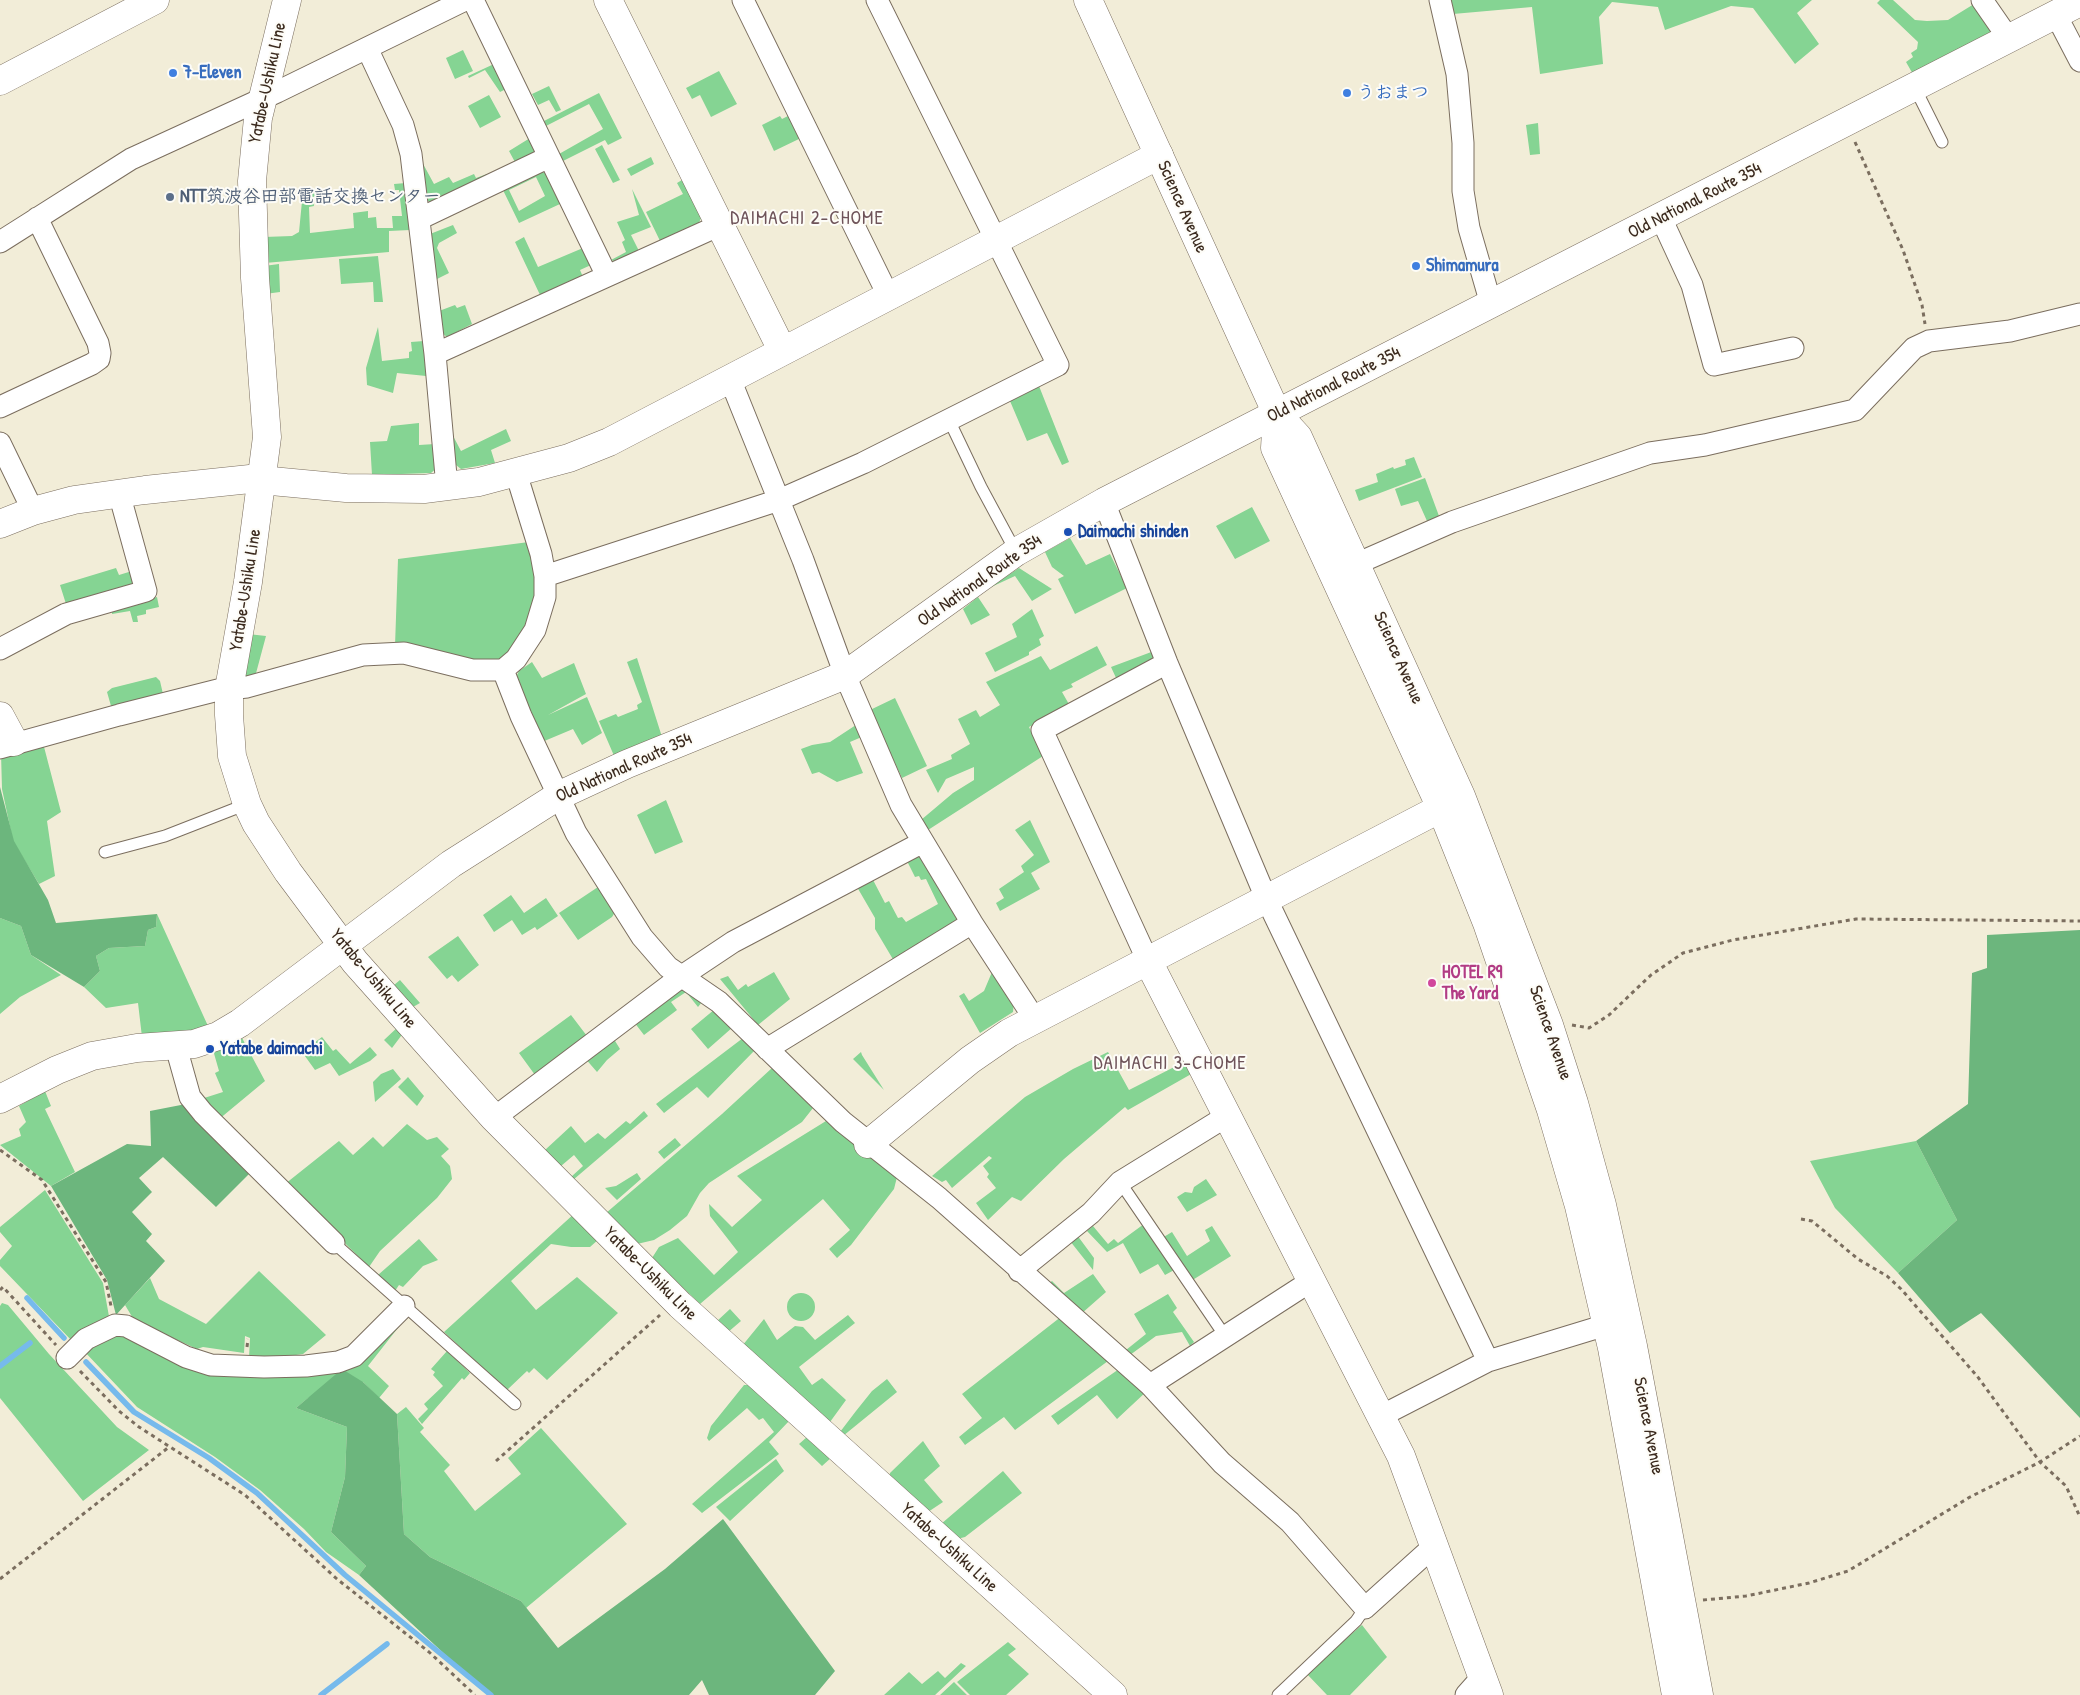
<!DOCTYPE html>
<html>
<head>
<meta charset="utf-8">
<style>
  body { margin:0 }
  canvas { display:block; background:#f2edd8 }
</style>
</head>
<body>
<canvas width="2080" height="1695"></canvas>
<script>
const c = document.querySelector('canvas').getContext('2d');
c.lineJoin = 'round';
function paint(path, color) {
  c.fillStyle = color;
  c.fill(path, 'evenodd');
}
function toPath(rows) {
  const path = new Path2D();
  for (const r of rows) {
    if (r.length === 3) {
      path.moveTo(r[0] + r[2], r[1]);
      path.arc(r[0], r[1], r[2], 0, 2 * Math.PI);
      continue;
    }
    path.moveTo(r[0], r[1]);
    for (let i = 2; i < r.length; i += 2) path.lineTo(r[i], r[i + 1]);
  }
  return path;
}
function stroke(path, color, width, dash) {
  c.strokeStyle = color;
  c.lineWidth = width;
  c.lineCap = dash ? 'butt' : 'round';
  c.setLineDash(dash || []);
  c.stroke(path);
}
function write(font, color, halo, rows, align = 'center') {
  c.font = font + ' "Patrick Hand","Klee One",sans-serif';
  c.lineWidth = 4;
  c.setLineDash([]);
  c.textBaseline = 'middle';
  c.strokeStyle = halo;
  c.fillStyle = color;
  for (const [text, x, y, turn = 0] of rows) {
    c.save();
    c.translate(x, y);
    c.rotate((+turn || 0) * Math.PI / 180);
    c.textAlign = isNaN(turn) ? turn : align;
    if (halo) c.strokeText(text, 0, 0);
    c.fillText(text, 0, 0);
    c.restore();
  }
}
paint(toPath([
  [1449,0,1812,0,1797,13,1819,44,1795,64,1753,8,1731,6,1665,30,1658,7,1612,2,1599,17,1603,64,1540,74,1532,7,1453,14],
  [1880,0,1893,0,1915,20,1927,21,1948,20,1974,4,1995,32,1914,76,1906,62,1913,57,1911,53,1917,49,1918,42,1877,3],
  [463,50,473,71,455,79,446,58],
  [494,64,506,89,500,92,485,70,469,78,468,76],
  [719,71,737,104,711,117,700,95,692,99,686,88],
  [549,86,561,110,556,112,549,100,538,105,532,94],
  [599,93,622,138,608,145,605,140,563,161,559,154,603,129,589,104,546,126,544,121],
  [489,95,501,117,480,128,468,106],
  [790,115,801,138,774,151,762,125,780,116,782,119],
  [1538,123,1540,154,1530,155,1526,125],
  [530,138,535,150,533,155,516,164,509,151],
  [602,145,620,180,613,183,595,149],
  [651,157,654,164,631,176,627,169],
  [422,162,434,184,449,177,453,183,474,174,476,178,487,174,488,178,435,205,428,201],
  [539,170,545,173,560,204,519,223,502,188],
  [536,177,545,196,519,211,509,190],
  [682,180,701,218,698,225,661,243,646,212,683,194,677,183],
  [406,183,410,230,389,231,389,252,265,263,264,237,292,236,299,232,303,191,316,189,316,196,313,197,314,206,309,207,310,233,354,228,353,213,368,211,368,218,376,217,377,228,393,228,392,216,402,216,399,190,395,190,394,184],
  [632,189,651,227,631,235,639,251,614,261,611,260,626,252,622,242,625,240,617,222,639,215],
  [453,225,457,233,439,243,437,248,449,273,435,280,430,234],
  [524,237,538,267,583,248,591,265,580,270,583,277,541,297,515,242],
  [378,256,383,302,374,302,373,282,341,284,339,259],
  [279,264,280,292,265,294,264,266],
  [455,305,457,308,465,305,472,324,447,337,442,333,439,311],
  [378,327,382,361,409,358,409,352,412,351,411,342,424,341,426,376,397,373,393,393,367,385,366,368],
  [1039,386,1069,462,1062,465,1047,433,1027,441,1010,401],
  [419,423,419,445,435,444,439,466,431,473,372,475,370,442,387,441,391,426],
  [506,429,511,441,491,450,495,463,461,469,456,465,451,432,461,451],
  [1414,457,1422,477,1359,501,1355,490,1378,482,1376,474,1393,467,1394,469,1406,465,1405,460],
  [1425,478,1439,516,1427,521,1418,501,1401,506,1395,489],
  [1252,507,1270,541,1235,559,1216,526],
  [1070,538,1086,565,1110,554,1127,588,1075,614,1058,579,1064,576,1052,567,1045,552],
  [529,542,536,589,532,610,522,635,509,654,498,663,482,663,395,646,398,559],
  [116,568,119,575,132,571,134,578,132,584,66,604,60,585],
  [1019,568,1052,589,1032,601,1015,576,989,588],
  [157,597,159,607,146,610,146,614,137,616,138,622,133,622,130,611,112,614,112,610],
  [978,597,990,615,971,625,963,609],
  [1032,609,1044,636,1039,639,1041,645,1029,652,1029,655,995,672,985,653,1017,637,1012,624],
  [248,634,266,636,255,677,248,679,243,675],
  [1097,646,1107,665,1071,684,1073,687,1062,692,1070,706,1029,727,1043,756,928,830,921,820,953,793,974,780,974,767,946,779,938,793,926,770,952,759,951,755,970,744,958,719,976,710,980,717,1000,705,986,682,1041,656,1050,670],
  [1154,651,1155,653,1153,660,1117,680,1111,667],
  [637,658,662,737,615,758,599,721,616,714,618,717,638,709,637,705,642,702,627,662],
  [532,662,542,678,574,663,586,694,548,715,587,697,602,733,582,745,573,729,542,742,515,679,519,671],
  [156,677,160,681,163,694,111,706,107,692,112,688],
  [895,698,927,766,902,778,870,710],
  [859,723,864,736,850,742,863,773,837,782,819,772,812,774,801,749,812,745,830,742],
  [43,743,61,812,47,821,55,876,39,884,13,841,2,789,1,753],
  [666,800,683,842,655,854,637,815],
  [1030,820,1050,862,1031,873,1040,889,1000,911,996,903,1004,898,999,889,1024,872,1021,866,1034,855,1015,830],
  [919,853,960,912,958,923,894,961,875,929,875,918,857,887,872,878,885,903,889,901,898,918,902,917,906,922,938,904,926,879,921,880,919,876,915,877,906,859],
  [601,885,617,909,612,917,578,940,559,913],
  [511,895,524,913,546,898,558,916,537,930,535,927,522,935,512,920,494,932,483,915],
  [157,914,208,1026,185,1035,142,1037,138,1003,106,1008,84,987,100,971,96,956,109,948,145,946,148,930,156,927],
  [0,918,21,926,31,955,61,975,20,997,0,1014],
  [458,936,479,965,458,982,452,975,447,979,428,957],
  [774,972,790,999,758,1025,720,979,728,976,738,990,746,984,748,987],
  [992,972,1014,1002,1013,1012,980,1033,959,996,964,993,969,1001,984,991],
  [400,980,420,1003,413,1007,394,985],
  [690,988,702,1002,698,1007,686,992,671,1002,677,1010,644,1035,634,1022,677,989],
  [715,1009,733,1027,708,1049,691,1029],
  [571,1015,587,1036,535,1075,519,1053],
  [400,1025,404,1032,392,1048,384,1040],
  [241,1036,265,1081,218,1120,201,1099,223,1092,215,1073,219,1071,213,1050],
  [612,1036,620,1049,607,1060,597,1072,584,1057],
  [322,1037,333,1051,336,1049,350,1064,370,1047,377,1055,370,1061,339,1076,330,1063,315,1070,302,1052],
  [743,1038,755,1050,708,1098,697,1087,664,1113,656,1104],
  [861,1052,862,1055,884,1090,853,1059],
  [1108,1052,1129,1090,1186,1061,1193,1073,1128,1110,1125,1107,1064,1159,1021,1201,1012,1197,988,1220,976,1203,996,1188,987,1177,989,1174,983,1166,992,1158,989,1156,952,1188,946,1180,942,1182,932,1176,1025,1097,1073,1069],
  [772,1068,813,1108,802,1122,709,1183,700,1193,687,1216,670,1230,654,1240,637,1244,606,1213,722,1114],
  [393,1069,401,1079,375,1102,373,1082,381,1074],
  [408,1077,424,1096,417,1106,398,1087],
  [45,1091,51,1106,45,1109,75,1172,51,1186,0,1145,21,1136,19,1129,26,1122,19,1106],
  [644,1111,648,1116,573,1180,571,1177,583,1166,574,1155,561,1166,545,1150,571,1126,585,1143,598,1133,605,1139,626,1121,630,1124],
  [826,1121,897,1177,894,1189,851,1245,837,1258,829,1249,850,1230,823,1199,700,1304,652,1258,659,1247,678,1238,714,1275,738,1252,710,1216,709,1204,732,1227,762,1200,737,1176],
  [407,1124,427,1140,437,1137,449,1149,441,1156,450,1166,452,1179,437,1198,380,1251,369,1267,285,1184,339,1141,353,1155,373,1137,383,1147],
  [675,1138,681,1145,664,1159,658,1152],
  [1916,1141,1957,1220,1898,1273,1835,1208,1810,1161],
  [637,1173,641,1179,617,1200,605,1188,616,1186],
  [1206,1179,1217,1195,1187,1212,1177,1197,1185,1192,1192,1193,1194,1187],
  [45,1190,103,1283,110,1322,73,1342,0,1266,0,1260,12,1246,0,1232,0,1227],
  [575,1213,599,1239,590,1247,571,1247,551,1244,511,1281,536,1310,577,1277,618,1313,547,1380,534,1368,529,1373,527,1371,507,1390,444,1332],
  [1144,1224,1176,1269,1165,1275,1158,1264,1140,1274,1123,1243,1107,1252,1087,1231,1093,1226,1108,1244,1114,1239,1118,1243],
  [1212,1226,1231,1256,1191,1281,1162,1238,1172,1232,1187,1256,1210,1241,1205,1230],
  [1077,1235,1094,1258,1093,1270,1070,1241],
  [419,1239,438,1260,423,1266,403,1287,399,1285,395,1291,378,1275],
  [259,1271,326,1335,303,1354,275,1358,249,1358,250,1338,245,1336,244,1353,203,1347,197,1349,134,1320,125,1305,150,1278,159,1299,206,1324],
  [1093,1274,1106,1292,1081,1314,1047,1285,1052,1281,1064,1293],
  [801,1307,14],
  [1168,1294,1177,1308,1173,1312,1194,1342,1190,1346,1182,1332,1156,1336,1130,1355,1126,1350,1146,1334,1134,1314],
  [2,1303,8,1305,49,1354,117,1427,149,1450,83,1501,0,1398,0,1306],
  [730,1309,741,1321,727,1333,716,1322],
  [848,1315,855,1323,799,1367,812,1385,822,1378,846,1400,830,1422,742,1346,764,1319,777,1340,795,1326,803,1327,815,1340],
  [401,1316,401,1324,368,1366,389,1386,379,1398,363,1382,308,1398,296,1408,347,1427,345,1477,331,1532,366,1566,359,1575,326,1552,304,1529,260,1490,215,1457,137,1407,83,1350,91,1343,125,1333,225,1376,271,1378,342,1369],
  [1062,1316,1108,1361,1015,1430,1004,1417,965,1445,959,1437,982,1418,962,1394],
  [447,1351,470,1373,464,1380,462,1378,422,1424,418,1419,428,1409,424,1404,443,1386,433,1375,435,1372,431,1369],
  [1122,1367,1147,1391,1117,1419,1097,1395,1058,1425,1051,1416],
  [887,1379,897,1392,843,1436,840,1432,856,1411,872,1391],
  [744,1385,749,1385,790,1420,769,1442,779,1454,702,1513,692,1504,774,1432,763,1418,759,1420,747,1408,709,1441,707,1438,711,1426],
  [406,1407,424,1428,420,1432,450,1465,444,1471,475,1511,521,1474,508,1458,541,1428,627,1524,526,1608,521,1601,430,1557,404,1534,397,1414],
  [807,1437,832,1457,822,1466,799,1444],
  [923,1441,940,1466,924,1480,943,1502,928,1512,889,1478,890,1473],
  [776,1459,784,1471,730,1521,716,1507],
  [1003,1471,1022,1493,965,1537,957,1539,941,1524],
  [1362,1625,1387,1657,1350,1695,1327,1695,1306,1673],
  [1008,1642,1016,1649,1008,1655,1029,1674,1006,1695,970,1695,957,1682],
  [961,1663,966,1666,935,1695,884,1695,909,1672,922,1684,938,1671,945,1678],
  [954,1682,967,1695,940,1695]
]), '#85d493');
paint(toPath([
  [0,787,14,841,48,900,56,923,157,914,156,927,148,930,145,946,109,948,96,956,100,971,84,987,31,955,21,926,0,918],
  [2080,930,2080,1418,1981,1313,1950,1333,1898,1273,1957,1220,1916,1141,1968,1104,1972,973,1987,968,1987,935],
  [186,1104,250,1173,216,1207,163,1157,139,1178,152,1192,132,1212,152,1234,146,1241,165,1261,116,1315,107,1280,51,1186,127,1144,151,1146,150,1111],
  [342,1369,363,1382,397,1414,404,1534,430,1557,521,1601,558,1648,665,1569,723,1519,835,1671,815,1695,709,1695,702,1680,689,1695,489,1695,359,1575,366,1566,331,1532,345,1477,347,1427,296,1408]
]), '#6cb67d');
stroke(toPath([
  [27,1298,64,1338],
  [86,1362,134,1412,209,1458,257,1493,345,1575,491,1695],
  [0,1366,30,1343],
  [321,1695,387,1644]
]), '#76baec', 5.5);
const service = toPath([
  [1915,88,1942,142],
  [949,420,981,487,1016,552],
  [105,852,165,836,247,804],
  [1120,1182,1225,1336],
  [334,1243,515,1404],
  [1278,1695,1356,1621,1365,1608]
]);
const minor = toPath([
  [473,0,607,276],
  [743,0,888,295],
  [1440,0,1457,74,1463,143,1463,191,1469,228,1491,304],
  [1982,0,2009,39],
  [2056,15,2080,61],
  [367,48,403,125,411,154,435,354,447,487],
  [1661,218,1692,285,1714,365,1793,348],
  [419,219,549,157],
  [0,242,131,159,277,92,465,0],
  [435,354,720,225],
  [730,379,803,560,845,675,901,805,972,923,1034,1018],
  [0,407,92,364,99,359,100,353,98,343,37,218],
  [0,443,33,511],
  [1104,502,1167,663,1266,898,1488,1361],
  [1356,564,1452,522,1650,453,1705,445,1855,410,1914,348,1929,341,2010,331,2080,314],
  [545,576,779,500,863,463,1058,365,877,0],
  [0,649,66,614,146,591,119,493],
  [503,670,521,716,576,833,642,937,668,967,719,1002,843,1122,939,1198,1150,1385,1222,1463,1290,1522,1365,1608,1435,1545],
  [0,748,119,715,218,690,247,687,363,655,404,653,472,670,503,670,516,659,535,630,545,597,545,576,541,554,516,473],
  [1147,959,1042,730,1167,663],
  [176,1047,190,1097,203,1113,334,1243],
  [767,1049,972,923],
  [494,1118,682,976,733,942,923,842],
  [1019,1271,1091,1213,1120,1182,1227,1116],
  [67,1358,86,1339,115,1325,126,1326,186,1357,211,1365,264,1367,306,1366,338,1362,354,1356,404,1306],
  [1150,1385,1311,1281],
  [1381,1416,1488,1361,1606,1325],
  [1466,1695,1482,1677]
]);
const tertiary = toPath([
  [608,0,782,350],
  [0,524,33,511,74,500,145,490,250,479,346,488,424,489,479,482,569,458,609,442,1159,155],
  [0,716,14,742],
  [1147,959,1401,1456,1489,1695],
  [0,1099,57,1070,92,1056,137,1048,194,1044,218,1036,240,1023,451,864,558,796,627,764,845,675,1016,552,1104,502,2080,2],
  [868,1144,970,1060,1009,1033,1441,808]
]);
const secondary = toPath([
  [287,0,258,118,252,181,255,278,267,437,248,582,229,689,229,715,232,756,247,804,256,823,288,872,355,962,494,1118,680,1305,1113,1695]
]);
const primary = toPath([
  [1088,0,1277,414,1298,437,1461,796,1549,1025,1574,1103,1602,1205,1633,1346,1699,1695],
  [1277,414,1275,448,1441,808,1487,923,1551,1110,1579,1206,1612,1348,1676,1695]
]);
const trunk = toPath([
  [0,81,155,0]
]);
stroke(service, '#7b6e5f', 13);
stroke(minor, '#7b6e5f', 23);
stroke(tertiary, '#7b6e5f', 29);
stroke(secondary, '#7b6e5f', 29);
stroke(primary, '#7b6e5f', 29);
stroke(trunk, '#7b6e5f', 29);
stroke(toPath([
  [1855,142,1903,250,1922,305,1925,324],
  [1572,1025,1589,1028,1609,1015,1651,975,1683,953,1733,940,1856,919,2080,921],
  [0,1150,42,1180,106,1282,111,1306],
  [1801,1219,1812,1221,1858,1259,1887,1276,1901,1289,1977,1376,2040,1462,2066,1486,2080,1517],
  [0,1290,3,1287,56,1345],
  [247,1347,248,1339],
  [80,1371,119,1411,139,1427,245,1495,337,1579,429,1652,475,1695],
  [496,1461,660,1315],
  [0,1579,169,1447],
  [1703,1600,1746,1596,1809,1583,1848,1571,1970,1497,2040,1462,2080,1436]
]), '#7b6e5f', 3, [4, 4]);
stroke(service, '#fff', 11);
stroke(minor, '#fff', 21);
stroke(tertiary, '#fff', 28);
stroke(secondary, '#fff', 28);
stroke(primary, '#fff', 28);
stroke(trunk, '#fff', 28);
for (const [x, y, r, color] of [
  [173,73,5,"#3f7fe0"],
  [1347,93,5,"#3f7fe0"],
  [170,197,5,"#5c6f8a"],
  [1416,266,5,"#3f7fe0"],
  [1068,532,5,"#1a4fb4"],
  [1432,983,5,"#d1479c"],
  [210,1049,5,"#1a4fb4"]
]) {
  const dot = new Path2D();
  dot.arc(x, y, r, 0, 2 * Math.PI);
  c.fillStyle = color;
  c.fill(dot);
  stroke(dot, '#fdfcf7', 2);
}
write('bold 18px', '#366cbe', '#fdfcf7', [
  ["7-Eleven",183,73],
  ["うおまつ",1357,93],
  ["Shimamura",1426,266]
], 'left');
write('18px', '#3b2a1e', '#fdfcf7', [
  ["Yatabe-Ushiku Line",268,83,-78],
  ["Old National Route 354",1695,201,-27],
  ["Science Avenue",1182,207,66],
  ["Old National Route 354",1334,385,-27],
  ["Old National Route 354",980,581,-35],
  ["Yatabe-Ushiku Line",246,590,-81],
  ["Science Avenue",1398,658,66],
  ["Old National Route 354",624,768,-24],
  ["Yatabe-Ushiku Line",373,979,50],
  ["Science Avenue",1550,1033,71],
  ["Yatabe-Ushiku Line",650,1274,45],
  ["Science Avenue",1648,1426,79],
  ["Yatabe-Ushiku Line",949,1548,42]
]);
write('bold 18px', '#4e5e75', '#fdfcf7', [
  ["NTT筑波谷田部電話交換センター",180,197]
], 'left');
write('bold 18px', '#164399', '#fdfcf7', [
  ["Daimachi shinden",1078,532],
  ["Yatabe daimachi",220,1049]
], 'left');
write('bold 18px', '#b23c85', '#fdfcf7', [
  ["HOTEL R9",1442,973],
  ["The Yard",1442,994]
], 'left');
c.letterSpacing = '1px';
write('19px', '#6e5359', '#fdfcf7', [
  ["DAIMACHI 2-CHOME",807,219],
  ["DAIMACHI 3-CHOME",1170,1064]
]);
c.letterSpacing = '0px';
</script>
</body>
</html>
